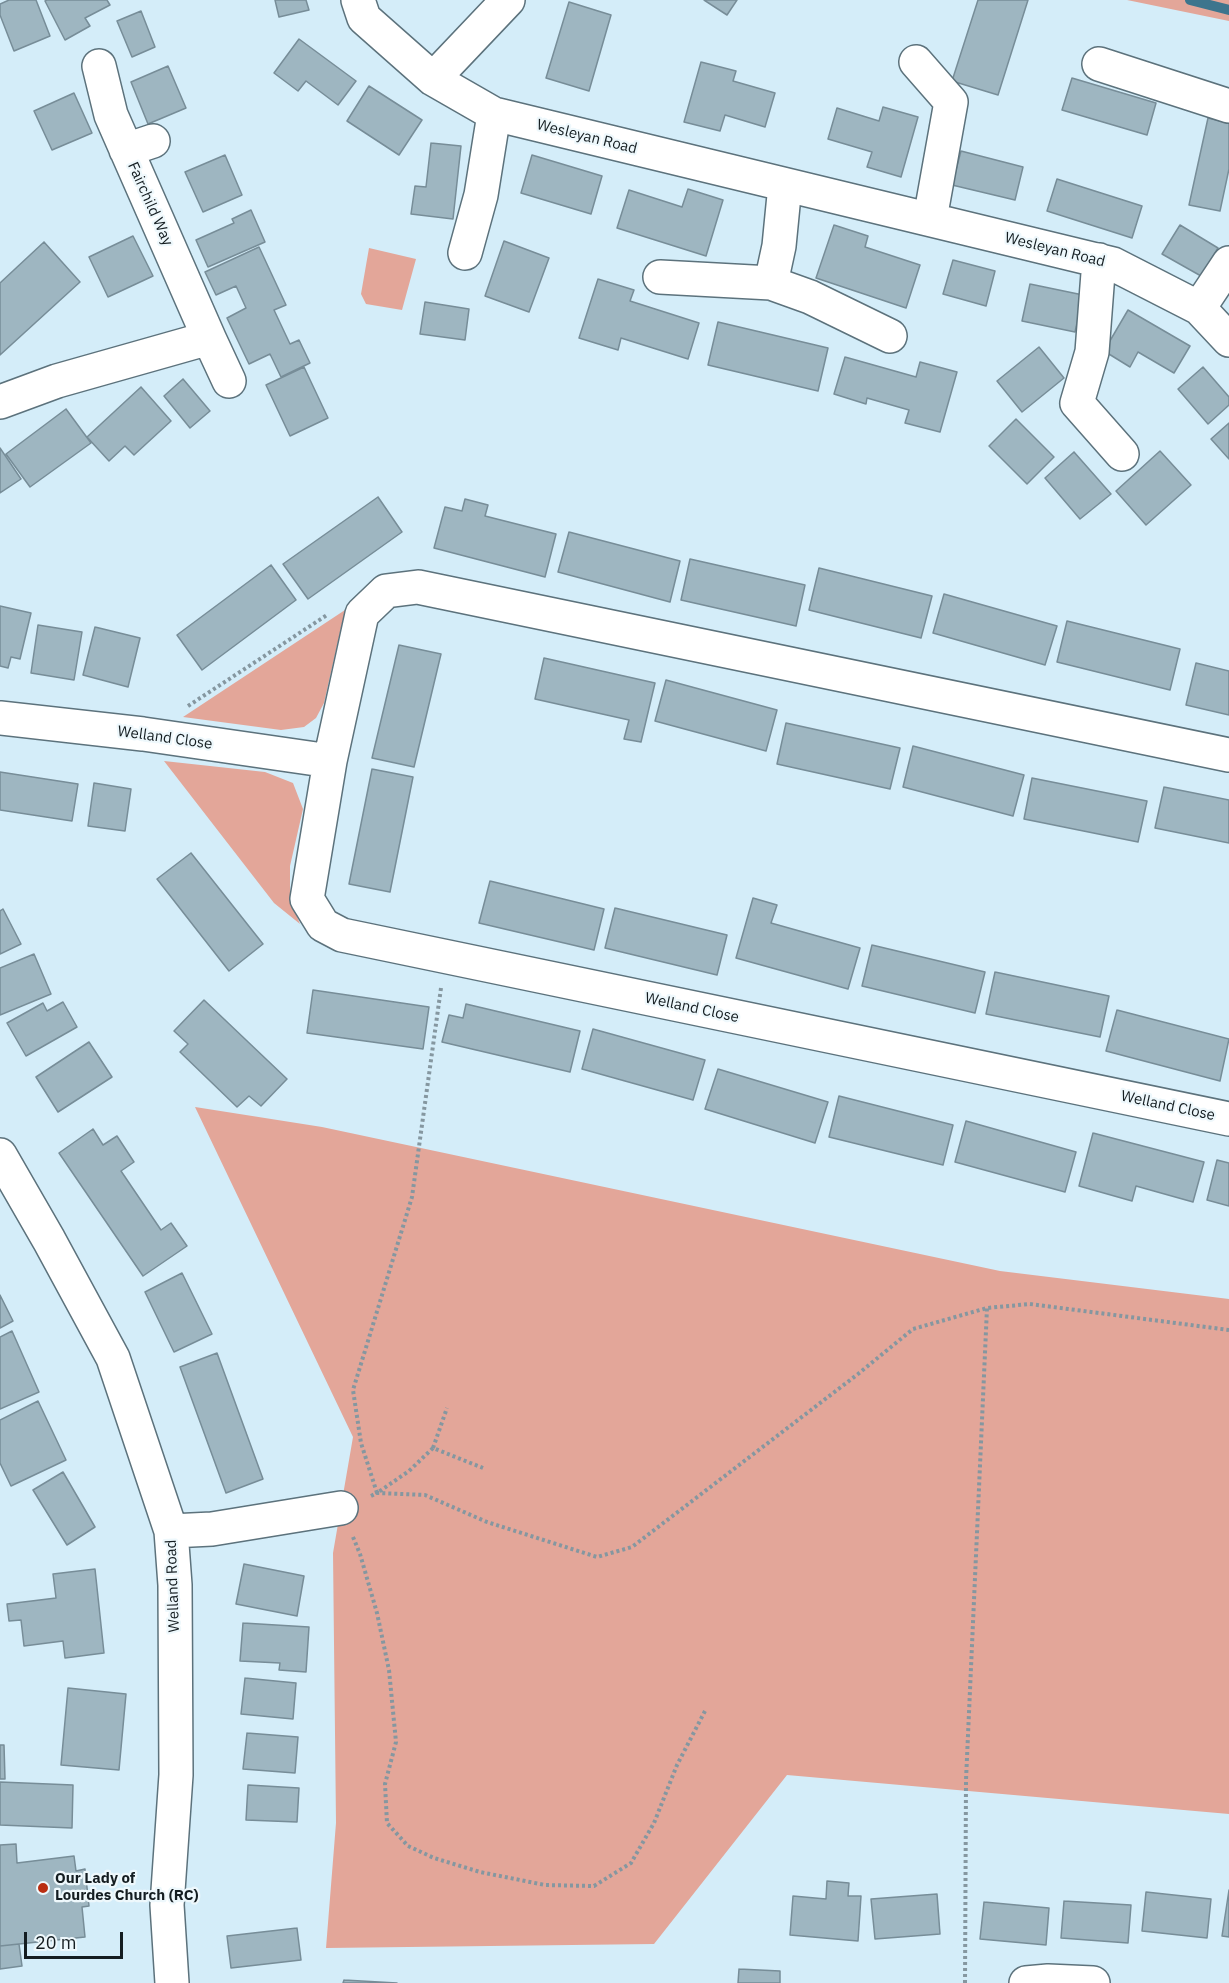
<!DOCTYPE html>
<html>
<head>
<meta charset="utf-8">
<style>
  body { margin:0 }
  #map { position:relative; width:1229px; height:1983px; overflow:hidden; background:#d4edf9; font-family:"IBM Plex Sans",sans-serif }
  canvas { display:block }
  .scale { position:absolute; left:24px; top:1932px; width:99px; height:27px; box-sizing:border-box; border:3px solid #141d21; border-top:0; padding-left:8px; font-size:18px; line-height:21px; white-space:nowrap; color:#141d21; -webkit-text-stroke:4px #eef8fc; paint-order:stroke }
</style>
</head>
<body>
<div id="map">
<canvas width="1229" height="1983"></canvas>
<div class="scale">20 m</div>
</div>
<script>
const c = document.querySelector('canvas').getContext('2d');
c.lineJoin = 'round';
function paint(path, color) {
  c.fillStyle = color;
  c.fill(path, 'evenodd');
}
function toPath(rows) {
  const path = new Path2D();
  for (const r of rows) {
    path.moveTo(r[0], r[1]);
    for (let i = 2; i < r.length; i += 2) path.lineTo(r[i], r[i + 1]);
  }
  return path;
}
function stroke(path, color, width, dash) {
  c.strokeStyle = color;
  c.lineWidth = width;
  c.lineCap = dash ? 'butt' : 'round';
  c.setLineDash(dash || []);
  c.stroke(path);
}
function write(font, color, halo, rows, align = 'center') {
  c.font = font + ' "IBM Plex Sans",sans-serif';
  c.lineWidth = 4.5;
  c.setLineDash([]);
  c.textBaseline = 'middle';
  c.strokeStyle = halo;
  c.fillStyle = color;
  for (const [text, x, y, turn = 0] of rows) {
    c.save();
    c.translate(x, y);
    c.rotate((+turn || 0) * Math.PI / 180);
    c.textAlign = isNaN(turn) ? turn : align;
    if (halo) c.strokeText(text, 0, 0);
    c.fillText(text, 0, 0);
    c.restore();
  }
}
paint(toPath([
  [1127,0,1229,0,1229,21],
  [369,248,416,259,402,310,366,304,361,294],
  [345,610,324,703,316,718,304,727,281,730,183,717],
  [164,761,265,772,293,783,303,809,290,866,290,899,300,924,274,903],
  [195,1107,322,1127,1000,1271,1229,1299,1229,1814,787,1775,654,1944,326,1948,336,1823,333,1553,353,1437]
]), '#e3a699');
stroke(toPath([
  [1190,0,1229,10]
]), '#3d758d', 10);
const building = toPath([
  [9,0,36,0,50,36,14,51,0,15,0,4,9,0],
  [47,0,107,0,110,5,85,18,90,26,65,40,45,1,47,0],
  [275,0,306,0,309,10,279,17,275,0],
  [704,0,737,0,727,15,704,0],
  [978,0,1028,0,998,95,952,81,978,0],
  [569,2,611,15,589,91,546,78,569,2],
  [141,11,155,47,132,57,117,21,141,11],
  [299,39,356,81,338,105,306,81,298,91,274,73,299,39],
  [701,62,736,71,733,81,775,93,765,127,725,115,720,131,684,122,701,62],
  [168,66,186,108,148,124,131,82,168,66],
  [1072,78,1156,103,1147,135,1062,110,1072,78],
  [369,86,422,120,399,155,347,121,369,86],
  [74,93,92,133,52,150,34,111,74,93],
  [883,107,918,117,901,177,867,167,872,152,828,139,837,108,879,121,883,107],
  [1208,118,1229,123,1229,169,1220,211,1189,205,1208,118],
  [431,143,461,146,453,219,411,214,415,186,426,187,431,143],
  [961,151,1023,167,1015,200,952,185,961,151],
  [225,155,242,195,203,212,185,172,225,155],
  [532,155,602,176,591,214,521,193,532,155],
  [1057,179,1142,206,1132,238,1047,211,1057,179],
  [688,189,723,200,706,256,617,228,629,190,682,207,688,189],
  [251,210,265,242,208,267,196,240,234,223,232,219,251,210],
  [834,225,868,236,865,247,920,265,906,308,816,278,834,225],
  [1180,225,1218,248,1201,276,1162,254,1180,225],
  [133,236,153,276,108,297,89,257,133,236],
  [504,241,549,258,529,312,485,296,504,241],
  [44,242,80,282,0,355,0,283,44,242],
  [259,247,286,305,274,310,290,344,299,340,310,363,281,377,270,354,249,364,227,318,246,308,236,286,216,295,205,272,259,247],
  [953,260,995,271,986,306,943,294,953,260],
  [598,279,634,290,630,301,699,323,688,359,621,338,618,350,579,338,598,279],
  [1030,284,1083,295,1075,332,1022,321,1030,284],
  [425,302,469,309,465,340,420,334,425,302],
  [1128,310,1190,346,1174,373,1138,352,1130,367,1104,351,1128,310],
  [718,322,828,348,818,391,708,365,718,322],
  [1039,347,1064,378,1022,412,997,381,1039,347],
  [845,357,916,377,920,362,957,372,940,432,905,423,909,410,867,398,866,404,834,394,845,357],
  [304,367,328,418,290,436,266,385,304,367],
  [1203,367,1229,397,1229,405,1208,424,1178,389,1203,367],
  [183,379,210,411,190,428,164,396,183,379],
  [141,387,171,421,134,455,125,446,109,461,87,437,141,387],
  [66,409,91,443,30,487,6,454,66,409],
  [1016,419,1054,457,1027,484,989,446,1016,419],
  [1229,423,1229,459,1211,439,1229,423],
  [0,448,21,479,0,493,0,448],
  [1160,451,1191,485,1146,525,1116,491,1160,451],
  [1074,452,1111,494,1080,519,1045,478,1074,452],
  [378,497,402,532,308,599,283,564,378,497],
  [465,499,488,505,485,516,556,534,545,577,434,548,445,507,462,511,465,499],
  [569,532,680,561,670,602,558,572,569,532],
  [690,559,805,585,796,626,681,600,690,559],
  [271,565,296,600,202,670,177,635,271,565],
  [819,568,932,596,921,638,809,610,819,568],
  [944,594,1057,626,1045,665,933,633,944,594],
  [0,606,31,613,20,659,11,657,8,668,0,666,0,606],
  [1067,621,1180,649,1170,690,1057,662,1067,621],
  [38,625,82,632,74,680,31,673,38,625],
  [95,627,140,638,128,687,83,675,95,627],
  [399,645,441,654,414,767,372,758,399,645],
  [544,658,655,683,641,742,624,739,629,720,535,699,544,658],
  [1196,663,1229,671,1229,715,1186,705,1196,663],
  [666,680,777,710,766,751,655,721,666,680],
  [786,723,900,748,890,789,777,764,786,723],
  [913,746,1024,775,1013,816,903,787,913,746],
  [372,769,413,777,390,892,349,884,372,769],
  [0,772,78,784,72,821,0,810,0,772],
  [1032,778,1147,801,1138,842,1024,819,1032,778],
  [94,783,131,789,125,831,88,826,94,783],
  [1164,787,1229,800,1229,843,1155,828,1164,787],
  [191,853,263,944,229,971,157,879,191,853],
  [490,881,604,909,594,950,479,923,490,881],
  [753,898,777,905,771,923,860,948,848,989,736,958,753,898],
  [615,908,727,935,717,975,605,948,615,908],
  [3,909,21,944,0,954,0,911,3,909],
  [872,945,985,972,975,1013,862,986,872,945],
  [34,954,51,994,0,1015,0,968,34,954],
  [995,972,1109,996,1100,1037,986,1014,995,972],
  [313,990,429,1007,423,1049,307,1033,313,990],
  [204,1000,287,1079,261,1106,249,1096,237,1107,180,1052,188,1044,174,1031,204,1000],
  [63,1002,77,1027,26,1056,7,1023,43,1003,47,1011,63,1002],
  [466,1004,580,1031,570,1072,442,1042,449,1015,463,1018,466,1004],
  [1117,1010,1229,1039,1220,1081,1106,1051,1117,1010],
  [593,1029,705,1060,693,1100,582,1069,593,1029],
  [89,1042,112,1077,58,1112,36,1077,89,1042],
  [718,1069,828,1102,815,1143,705,1109,718,1069],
  [839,1096,953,1125,943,1165,829,1137,839,1096],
  [966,1121,1076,1152,1065,1192,955,1162,966,1121],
  [93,1129,103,1145,117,1136,134,1162,121,1171,161,1230,171,1223,187,1246,143,1276,59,1153,93,1129],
  [1093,1133,1204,1162,1193,1202,1136,1186,1132,1201,1079,1186,1093,1133],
  [1217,1160,1229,1163,1229,1206,1207,1200,1217,1160],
  [182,1273,212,1334,174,1352,145,1292,182,1273],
  [0,1295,13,1321,0,1328,0,1295],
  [12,1331,39,1392,0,1409,0,1337,12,1331],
  [217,1353,263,1479,226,1493,180,1367,217,1353],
  [38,1401,66,1460,11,1486,0,1463,0,1420,38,1401],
  [63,1472,95,1527,67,1545,33,1490,63,1472],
  [244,1564,304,1576,297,1616,236,1604,244,1564],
  [95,1569,104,1653,65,1658,63,1641,24,1646,21,1620,9,1621,7,1604,56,1598,53,1574,95,1569],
  [243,1623,309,1627,306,1672,279,1670,280,1663,240,1661,243,1623],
  [245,1678,296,1683,293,1719,241,1714,245,1678],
  [68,1688,126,1694,119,1770,61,1765,68,1688],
  [247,1733,298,1737,295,1773,243,1769,247,1733],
  [0,1745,4,1745,5,1779,0,1779,0,1745],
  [0,1782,73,1785,72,1828,0,1825,0,1782],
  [248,1785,299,1788,297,1822,246,1820,248,1785],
  [16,1844,17,1863,74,1856,76,1871,85,1869,89,1906,82,1907,85,1937,0,1946,0,1845,16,1844],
  [827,1881,849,1883,848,1896,861,1896,858,1941,790,1935,793,1896,826,1899,827,1881],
  [1229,1890,1229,1937,1222,1936,1229,1890],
  [1146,1892,1211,1899,1207,1938,1142,1931,1146,1892],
  [937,1894,940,1934,875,1939,871,1899,937,1894],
  [1064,1901,1131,1905,1128,1943,1061,1938,1064,1901],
  [984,1902,1049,1908,1046,1945,980,1939,984,1902],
  [297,1928,301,1960,231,1968,227,1936,297,1928],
  [19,1944,22,1966,0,1969,0,1946,19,1944],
  [739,1969,780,1971,780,1983,738,1983,739,1969],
  [344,1980,397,1983,343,1983,344,1980]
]);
paint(building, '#9eb6c1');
stroke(building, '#778d98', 1.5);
const minor = toPath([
  [358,0,364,18,433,79,494,114,1113,264,1199,308,1229,340],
  [916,62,951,102,930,219],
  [1099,64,1229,106],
  [433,79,508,0],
  [126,150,153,141],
  [465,253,481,195,494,114],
  [1099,260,1092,352,1077,403,1122,454],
  [660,277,771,283,779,246,785,185],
  [771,283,810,297,890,336],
  [1199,308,1229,263],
  [209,338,229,381],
  [0,402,57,381,209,338,111,115,99,66],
  [0,718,143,734,330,761],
  [1229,755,418,587,386,591,362,614,330,761,307,899,323,925,342,935,1229,1119],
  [0,1155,49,1240,113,1358,171,1531,175,1585,176,1775,167,1905,172,1983],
  [171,1531,212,1529,341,1508],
  [1026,1983,1048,1981,1093,1983]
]);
stroke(minor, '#5c727c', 36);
stroke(toPath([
  [188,706,327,615],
  [441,988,412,1197,353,1390,361,1443,377,1493,409,1471,433,1448,483,1468],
  [433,1448,447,1408],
  [371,1496,377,1493,425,1495,487,1522,597,1557,632,1547,858,1374,913,1329,987,1308,1030,1304,1229,1330],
  [353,1537,360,1554,377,1613,389,1670,396,1742,385,1784,387,1823,408,1846,434,1858,480,1872,545,1885,594,1886,631,1863,654,1823,677,1765,705,1711],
  [965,1983,966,1780,987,1308]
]), '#8597a0', 4, [3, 3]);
stroke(minor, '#fff', 33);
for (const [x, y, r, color] of [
  [43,1888,6,"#b92e12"]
]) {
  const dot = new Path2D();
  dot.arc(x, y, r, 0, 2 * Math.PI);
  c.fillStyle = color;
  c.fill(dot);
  stroke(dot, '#eef8fc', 2);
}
write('15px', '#141d21', '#eef8fc', [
  ["Wesleyan Road",587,137,14],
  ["Fairchild Way",150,204,66],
  ["Wesleyan Road",1055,250,14],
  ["Welland Close",165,738,8],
  ["Welland Close",692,1008,12],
  ["Welland Close",1168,1106,12],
  ["Welland Road",173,1586,-92]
]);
write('bold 15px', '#141d21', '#eef8fc', [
  ["Our Lady of",55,1879],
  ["Lourdes Church (RC)",55,1896]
], 'left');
</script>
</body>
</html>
